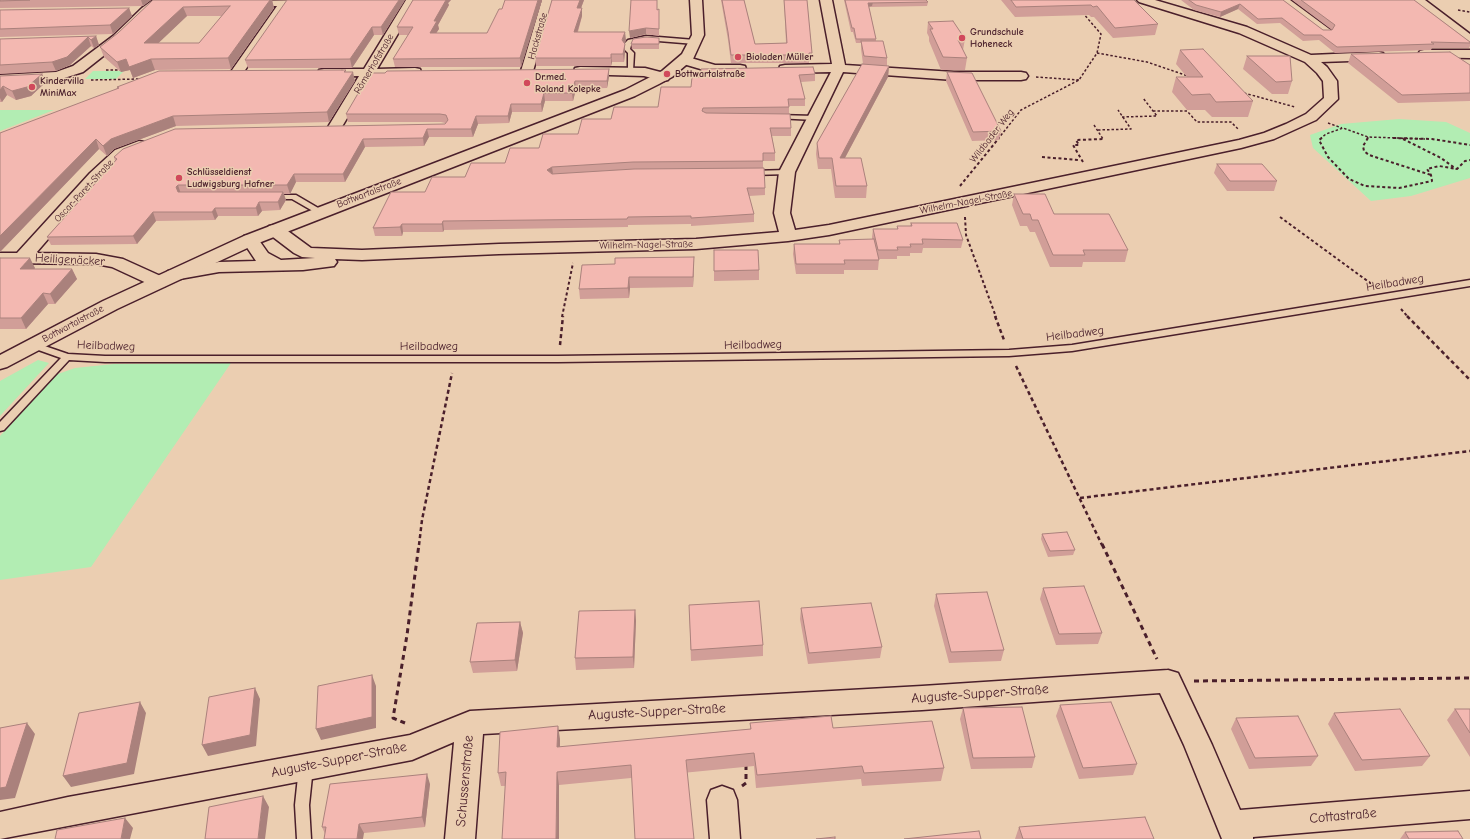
<!DOCTYPE html>
<html>
<head>
<meta charset="utf-8">
<style>
  body { margin:0 }
  canvas { display:block; background:#ebceb1 }
</style>
</head>
<body>
<canvas width="1470" height="839"></canvas>
<script>
const c = document.querySelector('canvas').getContext('2d');
c.lineJoin = 'round';
function paint(path, color) {
  c.fillStyle = color;
  c.fill(path, 'evenodd');
}
function toPath(rows) {
  const path = new Path2D();
  for (const r of rows) {
    path.moveTo(r[0], r[1]);
    for (let i = 2; i < r.length; i += 2) path.lineTo(r[i], r[i + 1]);
  }
  return path;
}
function stroke(path, color, width, dash) {
  c.strokeStyle = color;
  c.lineWidth = width;
  c.lineCap = dash ? 'butt' : 'round';
  c.setLineDash(dash || []);
  c.stroke(path);
}
function write(font, color, halo, rows, align = 'center') {
  c.font = font + ' "Comic Neue",sans-serif';
  c.lineWidth = 3;
  c.setLineDash([]);
  c.textBaseline = 'middle';
  c.strokeStyle = halo;
  c.fillStyle = color;
  for (const [text, x, y, turn = 0] of rows) {
    c.save();
    c.translate(x, y);
    c.rotate((+turn || 0) * Math.PI / 180);
    c.textAlign = isNaN(turn) ? turn : align;
    if (halo) c.strokeText(text, 0, 0);
    c.fillText(text, 0, 0);
    c.restore();
  }
}
paint(toPath([
  [93,71,124,71,116,79,85,79],
  [0,110,54,110,0,131],
  [1399,119,1446,122,1470,133,1470,178,1411,196,1371,201,1313,148,1310,135,1341,124],
  [38,360,49,363,0,416,0,381],
  [231,363,91,567,0,580,0,436,55,375,75,368,114,364]
]), '#b2edb3');
const service = toPath([
  [646,36,695,40,698,42,695,44,646,40,632,42,630,49,634,53,633,71,628,72,628,53,624,49,625,43,628,40,646,36],
  [777,115,815,116,818,118,815,120,775,118,775,116,777,115],
  [787,170,791,172,790,174,751,175,747,173,751,171,787,170],
  [268,195,296,195,325,212,324,214,318,214,292,199,271,199,267,197,268,195],
  [1470,280,1470,286,1072,351,1009,356,558,362,105,362,69,360,4,430,0,431,0,422,61,358,30,347,28,345,30,343,33,342,68,354,105,356,558,356,1009,350,1072,345,1470,280],
  [306,761,311,763,313,767,309,805,311,839,297,839,295,805,299,767,301,763,306,761]
]);
const minor = toPath([
  [153,0,166,0,150,12,121,42,83,72,58,80,0,83,0,75,56,72,73,66,113,36,142,8,153,0],
  [318,0,320,2,318,4,314,5,289,6,241,76,231,76,230,73,277,6,245,6,241,5,239,3,241,1,318,0],
  [406,0,418,0,377,69,415,68,420,69,421,72,420,75,415,76,372,76,340,130,335,131,330,130,328,127,359,76,324,77,319,76,318,73,319,70,324,69,364,69,406,0],
  [542,0,554,0,533,71,532,74,527,75,522,74,521,71,542,0],
  [820,0,832,0,845,65,954,72,1021,72,1026,73,1028,76,1026,79,1021,80,954,80,843,72,795,172,790,213,795,230,829,225,1239,140,1264,133,1286,124,1306,114,1324,98,1323,81,1317,73,1305,62,1239,33,1139,2,1137,0,1155,0,1247,27,1311,55,1379,52,1383,53,1385,56,1383,59,1379,60,1321,62,1327,67,1337,81,1338,99,1316,120,1274,139,1241,148,829,235,788,241,696,249,499,254,362,260,335,259,337,262,334,266,303,270,219,272,174,280,168,279,165,275,168,271,174,270,219,262,256,261,242,240,244,236,250,235,256,236,268,253,281,260,315,258,302,257,294,253,269,234,267,230,269,226,275,225,281,226,311,248,362,250,499,244,696,239,779,232,774,213,779,172,831,72,785,73,780,72,779,69,780,66,785,65,832,64,820,0],
  [1277,0,1290,0,1332,31,1330,34,1326,35,1322,34,1277,0],
  [1412,0,1425,0,1470,34,1470,44,1466,43,1412,0],
  [1424,50,1470,50,1470,58,1420,57,1418,54,1420,51,1424,50],
  [684,56,715,65,740,65,745,66,746,69,745,72,740,73,714,73,680,63,678,60,680,57,684,56],
  [580,67,645,68,668,74,670,77,668,80,663,81,644,76,575,74,574,71,575,68,580,67],
  [139,141,144,142,146,145,144,148,125,156,100,179,36,253,96,254,123,259,165,278,168,282,165,286,159,287,153,286,112,267,96,264,0,263,0,253,17,253,90,173,115,150,139,141],
  [1168,670,1178,673,1212,745,1240,810,1470,791,1470,819,1253,837,1253,839,1222,839,1184,745,1160,693,922,710,483,734,475,839,445,839,454,742,412,760,0,839,0,812,68,797,410,735,470,711,922,686,1168,670],
  [722,786,733,790,737,800,740,839,710,839,707,800,711,790,722,786]
]);
const secondary = toPath([
  [690,0,702,0,704,35,693,59,672,77,659,84,635,96,256,244,117,309,7,367,0,369,0,355,103,301,244,236,625,90,662,71,682,54,692,35,690,0]
]);
stroke(service, '#4a1f2b', 3);
stroke(minor, '#4a1f2b', 3);
stroke(secondary, '#4a1f2b', 3);
stroke(toPath([
  [1458,10,1470,12],
  [1097,53,1147,62,1188,76],
  [106,70,121,70],
  [1036,77,1079,80],
  [91,80,140,79],
  [1244,93,1295,107],
  [1153,111,1187,111,1197,122,1231,122,1238,129],
  [1122,117,1157,116,1143,98],
  [1328,123,1342,128],
  [1094,125,1103,139],
  [1098,130,1131,129,1118,110],
  [998,139,1021,110,1079,80,1097,53,1101,34,1082,12],
  [1320,139,1326,134,1343,128,1368,137,1425,139],
  [1367,139,1368,137]
]), '#4a1f2b', 1.5, [2.5, 2]);
stroke(toPath([
  [1322,138,1319,140,1328,157,1349,179,1365,186,1399,188,1432,181,1431,175,1427,169,1439,166,1457,169,1465,161,1470,160],
  [1368,138,1363,146,1364,151,1369,155,1431,175],
  [1393,138,1432,139,1470,145],
  [1403,139,1441,158,1456,169],
  [1042,157,1079,160],
  [1083,162,1073,145,1079,145,1076,140,1103,139,1102,138],
  [960,186,999,138],
  [965,217,966,235,996,317],
  [1280,217,1373,285],
  [1401,309,1408,317],
  [562,317,573,263]
]), '#4a1f2b', 2, [3, 2.5]);
stroke(toPath([
  [995,316,1004,340],
  [1407,316,1470,380],
  [560,345,563,316],
  [1016,366,1102,545],
  [1080,498,1470,451],
  [419,545,422,520,452,373]
]), '#4a1f2b', 2.5, [4, 3]);
stroke(toPath([
  [1102,544,1157,659],
  [1194,681,1470,678],
  [405,723,393,718,407,635,419,544],
  [742,786,746,783,746,765]
]), '#4a1f2b', 3, [5, 4]);
paint(service, '#ebceb1');
paint(minor, '#ebceb1');
paint(secondary, '#ebceb1');
paint(toPath([
  [0,0,151,0,143,6,0,8],
  [153,0,272,0,274,8,231,69,155,70,133,78,130,70,121,72,104,57,100,47,118,33],
  [187,16,222,16,199,43,158,43],
  [405,0,383,35,374,35,352,68,248,68,245,60],
  [413,0,451,0,448,3,449,5,438,25,439,29,436,33,487,33,502,9,542,0,521,67,395,67,393,59,408,35,399,35,397,27],
  [552,0,584,0,581,8,582,16,578,32,626,40,624,44,625,52,624,62,612,62,611,66,536,66,535,58],
  [721,0,744,0,755,44,786,43,784,0,807,0,812,53,812,61,809,61,809,63,731,63,728,40],
  [844,0,926,0,928,2,927,6,869,7,876,39,876,41,887,58,887,66,889,66,888,77,845,158,867,186,866,198,835,198,831,169,818,169,816,154,817,143,863,64,861,49,861,43,856,43,853,32,851,32],
  [1001,0,1134,0,1158,24,1155,35,1113,38,1094,17,1091,17,1089,15,1015,17],
  [1181,0,1283,0,1323,30,1332,30,1292,0,1414,0,1470,42,1470,46,1469,48,1432,48,1431,50,1335,53,1319,40,1303,41,1280,23,1257,24,1238,9,1220,17,1194,10],
  [129,8,132,16,113,34,0,37,0,10],
  [658,10,659,16,659,36,646,34,630,38],
  [928,22,965,39,963,50,967,58,965,70,941,70,929,41,929,37,927,33],
  [96,36,99,45,94,48,91,46,70,65,56,71,0,74,0,39],
  [659,38,659,49,632,49,631,44],
  [1180,50,1253,101,1248,117,1212,117,1205,110,1187,110,1172,92,1176,77,1187,77,1176,64],
  [1351,54,1470,65,1470,101,1398,103,1348,63],
  [1247,56,1292,81,1288,94,1272,94,1243,69],
  [609,69,609,77,607,88,576,89,573,101,545,101,542,112,512,112,509,123,478,124,473,137,429,137,424,146,365,147,345,182,296,182,290,194,284,194,286,200,280,210,262,211,258,216,218,216,215,220,156,221,137,244,51,245,47,237,115,161,114,157,445,124,445,123,441,122,348,122,346,114],
  [701,69,815,74,815,81,801,82,805,99,805,106,789,106,789,114,791,128,791,136,772,136,775,153,775,161,763,161,763,168,765,188,765,195,749,196,754,214,754,222,691,226,691,224,628,225,628,227,444,230,443,232,403,232,402,236,375,236,373,228,425,192,505,163,539,148,578,134,611,119,658,107,691,87,701,77],
  [346,70,346,72,355,81,329,122,176,126,114,149,107,156,99,149,0,252,117,88,117,87],
  [947,72,1001,131,999,140,972,141,946,81],
  [42,74,46,82,31,96,16,100,7,95,2,102,0,102,0,76],
  [1217,164,1277,181,1274,191,1227,191,1214,173],
  [1014,194,1128,250,1125,262,1083,262,1082,267,1050,267,1035,232,1030,232,1027,226,1020,226,1012,205],
  [911,223,963,240,961,248,923,248,922,253,910,253,910,256,897,256,897,259,879,259,878,270,844,270,844,274,796,274,793,254,794,244,839,244,839,240,872,239,872,237,873,229,897,229,897,226,910,226],
  [714,250,759,270,759,280,714,281],
  [694,257,693,287,630,288,629,298,580,299,579,289,615,264],
  [0,258,35,268,35,269,72,269,77,279,55,304,48,304,26,329,0,329],
  [1042,534,1075,550,1073,555,1048,557,1041,539],
  [1043,588,1102,633,1098,644,1056,645,1040,599],
  [936,594,1004,650,1001,661,949,663,934,606],
  [689,605,763,645,763,656,691,661],
  [801,608,882,647,880,658,808,664,800,619],
  [635,610,636,621,634,668,576,670,575,658],
  [520,622,523,633,517,671,473,673,470,662],
  [1060,705,1137,764,1133,775,1079,779,1056,716],
  [963,708,1035,757,1032,768,971,769,960,719],
  [1455,709,1470,709,1470,757,1447,720],
  [1334,713,1430,756,1422,766,1355,771,1328,724],
  [1236,718,1318,756,1311,766,1249,769,1231,729],
  [750,723,833,728,944,768,941,781,862,786,861,779,756,788,754,766,631,778,559,785,501,786,498,773,560,739,560,747,750,729],
  [430,784,425,827,364,833,325,834,322,827],
  [1019,827,1154,839,1015,839],
  [1405,832,1463,839,1400,839]
]), '#d19e98');
paint(toPath([
  [141,0,151,0,143,6],
  [270,0,272,0,274,8,231,69,228,58],
  [399,0,405,0,383,35,381,27],
  [446,0,451,0,448,3,449,5,438,25,439,29,431,41,430,33,434,21],
  [538,0,542,0,521,67,520,58],
  [580,0,584,0,578,16,577,8],
  [873,2,872,6,867,7,868,3],
  [1240,4,1238,9,1220,17,1221,12],
  [183,7,187,16,147,54,144,43],
  [129,8,132,16,113,34,110,25],
  [582,8,582,16,575,40,574,32],
  [372,27,374,35,352,68,350,59],
  [646,28,646,34,630,38,629,31],
  [625,32,626,40,623,49,622,40],
  [96,36,99,45,94,48,91,40],
  [88,37,91,46,70,65,56,71,52,62],
  [625,44,625,52,624,62,623,54],
  [611,54,612,62,611,66],
  [126,59,151,59,155,70,133,78,130,70,121,72,117,62],
  [889,66,888,77,839,169,840,158],
  [609,69,609,77,607,88,607,81],
  [353,72,355,81,329,122,327,112],
  [42,74,46,82,31,96,16,100,12,91],
  [575,81,576,89,573,101,572,93],
  [3,86,7,95,2,102,0,98,0,90],
  [544,93,545,101,542,112,541,104],
  [511,104,512,112,509,123,508,116],
  [173,116,176,126,114,149,107,156,103,146,111,139],
  [476,116,478,124,473,137,471,129],
  [427,129,429,137,424,146,423,138],
  [96,139,99,149,0,252,0,236],
  [363,139,365,147,345,182,343,174],
  [552,167,553,174,547,170],
  [294,174,296,182,290,194,287,185],
  [178,185,181,194,181,200,176,187],
  [283,192,286,200,280,210,278,202],
  [259,202,262,211,258,216,256,208],
  [215,208,218,216,215,220,212,212],
  [153,212,156,221,137,244,133,236],
  [443,221,444,230,443,232,442,224],
  [402,224,403,232,402,236,400,227],
  [694,257,694,267,693,287,693,277],
  [30,258,35,268,25,279,20,269],
  [72,269,77,279,55,304,50,294],
  [629,277,630,288,629,298,628,288],
  [43,293,48,304,26,329,21,318],
  [635,610,636,621,634,668,633,657],
  [520,622,523,633,517,671,515,660],
  [372,675,376,686,376,728,321,740,316,729],
  [255,688,260,699,256,746,208,756,202,745],
  [140,702,146,713,134,774,71,787,63,776],
  [27,723,35,734,15,798,0,800,0,788],
  [558,726,560,739,560,760,557,747],
  [557,772,559,785,559,839,556,839],
  [427,774,430,784,425,827,422,817],
  [263,796,269,807,265,839,258,839],
  [125,818,133,828,130,839,121,839],
  [359,824,364,833,363,839,357,839]
]), '#aa817c');
const building = toPath([
  [0,0,30,0,0,1,0,0],
  [153,0,270,0,228,58,151,59,129,67,126,59,117,62,100,47,118,33,153,0],
  [230,6,199,43,144,43,183,7,230,6],
  [287,0,399,0,381,27,372,27,350,59,245,60,287,0],
  [413,0,446,0,434,21,437,21,430,33,487,33,499,9,502,9,505,0,538,0,520,58,393,59,413,27,397,27,413,0],
  [552,0,580,0,577,8,582,8,574,32,625,32,622,40,625,44,623,54,611,54,611,58,535,58,552,0],
  [631,0,657,0,657,10,659,9,659,29,646,28,629,31,631,0],
  [722,0,744,0,755,44,787,43,784,0,807,0,812,53,809,53,809,55,731,55,728,32,722,0],
  [845,0,926,0,928,2,868,3,876,39,856,39,854,28,852,28,845,0],
  [1011,0,1134,0,1158,24,1115,28,1097,6,1093,7,1091,5,1016,7,1011,0],
  [1189,0,1283,0,1323,30,1332,30,1335,25,1301,0,1414,0,1470,42,1470,43,1431,42,1434,44,1337,47,1321,35,1304,35,1282,18,1258,19,1240,4,1221,12,1196,5,1189,0],
  [129,8,110,25,0,29,0,10,129,8],
  [953,21,965,39,958,40,967,58,943,57,930,29,933,29,928,22,953,21],
  [96,36,91,40,88,37,67,57,52,62,0,65,0,39,96,36],
  [646,37,659,38,659,44,631,44,633,39,646,37],
  [861,41,883,41,887,58,864,56,861,41],
  [1203,49,1253,101,1216,102,1210,94,1192,95,1176,77,1203,77,1180,50,1203,49],
  [1450,52,1470,65,1470,93,1402,95,1351,54,1450,52],
  [1247,56,1290,56,1292,81,1276,82,1247,56],
  [862,64,889,66,840,158,861,158,867,186,836,186,832,158,819,158,817,143,862,64],
  [813,67,815,74,799,75,805,99,788,99,789,107,703,108,702,111,706,113,790,114,791,128,770,128,775,153,763,153,763,161,633,162,552,167,547,170,552,174,634,169,764,168,765,188,747,188,754,214,691,218,691,216,628,217,627,219,443,221,442,224,402,224,400,227,373,228,391,192,425,192,432,177,465,177,471,163,505,163,510,148,539,148,543,134,578,134,582,119,611,119,614,107,658,107,661,87,691,87,692,77,702,77,701,69,813,67],
  [609,69,607,81,575,81,572,93,544,93,541,104,511,104,508,116,476,116,471,129,427,129,423,138,363,139,343,174,294,174,287,185,178,185,176,187,178,192,283,192,278,202,259,202,256,208,215,208,212,212,153,212,133,236,47,237,117,159,114,157,123,149,175,129,445,124,448,120,446,115,440,114,346,114,370,73,385,73,387,71,609,69],
  [342,70,346,70,344,72,353,72,327,112,173,116,111,139,103,146,96,139,0,236,0,133,119,88,117,87,159,71,342,70],
  [947,72,972,73,1001,131,973,132,947,72],
  [42,74,27,87,12,91,3,86,0,90,0,76,42,74],
  [1217,164,1262,164,1277,181,1230,181,1217,164],
  [1014,194,1045,194,1054,214,1109,214,1128,250,1083,250,1085,255,1053,255,1038,220,1032,220,1030,214,1023,214,1014,194],
  [911,223,957,223,963,240,922,239,923,244,910,244,911,247,897,247,898,250,878,250,873,229,898,229,897,226,912,226,911,223],
  [874,239,879,260,844,260,845,264,796,264,794,244,840,244,839,240,874,239],
  [714,250,758,250,759,270,714,271,714,250],
  [694,257,693,277,629,277,628,288,579,289,582,265,615,264,615,258,694,257],
  [0,258,30,258,20,269,72,269,50,294,43,293,21,318,0,318,0,258],
  [1067,532,1075,550,1050,551,1042,534,1067,532],
  [1084,586,1102,633,1059,634,1043,588,1084,586],
  [987,592,1004,650,951,652,936,594,987,592],
  [759,601,763,645,691,650,689,605,759,601],
  [871,603,882,647,809,653,801,608,871,603],
  [635,610,633,657,575,658,579,611,635,610],
  [520,622,515,660,470,662,477,623,520,622],
  [372,675,372,717,316,729,318,686,372,675],
  [255,688,250,735,202,745,209,697,255,688],
  [140,702,127,763,63,776,79,713,140,702],
  [1111,702,1137,764,1083,768,1060,705,1111,702],
  [1022,707,1035,757,973,758,963,708,1022,707],
  [1400,709,1430,756,1362,760,1334,713,1400,709],
  [1455,709,1470,709,1470,733,1455,709],
  [831,716,833,728,932,721,944,768,864,773,862,766,757,775,754,753,686,760,694,839,635,839,631,765,557,772,556,839,502,839,506,772,498,773,500,732,558,726,557,747,751,729,750,723,831,716],
  [1298,716,1318,756,1255,758,1236,718,1298,716],
  [27,723,6,787,0,788,0,728,27,723],
  [427,774,422,817,359,824,357,839,324,839,326,827,322,827,330,784,427,774],
  [263,796,258,839,205,839,209,807,263,796],
  [1145,817,1154,839,1023,839,1019,827,1145,817],
  [125,818,121,839,55,839,57,830,125,818],
  [979,831,981,839,904,839,979,831],
  [1458,831,1463,839,1409,839,1405,832,1458,831],
  [835,837,835,839,816,839,835,837]
]);
paint(building, '#f3b8b1');
stroke(building, '#aa817c', 1);
for (const [x, y, r, color] of [
  [962,38,4,"#d1495b"],
  [738,57,4,"#d1495b"],
  [667,74,4,"#d1495b"],
  [527,83,4,"#d1495b"],
  [32,87,4,"#d1495b"],
  [179,178,4,"#d1495b"]
]) {
  const dot = new Path2D();
  dot.arc(x, y, r, 0, 2 * Math.PI);
  c.fillStyle = color;
  c.fill(dot);
  stroke(dot, '#ebceb1', 1.5);
}
write('bold 10px', '#4a1f2b', '#ebceb1', [
  ["Grundschule",970,32],
  ["Hoheneck",970,44],
  ["Bioladen Müller",746,57],
  ["Bottwartalstraße",675,74],
  ["Dr.med.",535,77],
  ["Roland Kolepke",535,89],
  ["Kindervilla",40,81],
  ["MiniMax",40,93],
  ["Schlüsseldienst",187,172],
  ["Ludwigsburg Hafner",187,184]
], 'left');
write('10px', '#4a1f2b', '#ebceb1', [
  ["Hackstraße",538,36,-74],
  ["Römerhofstraße",374,64,-59],
  ["Wildbader Weg",992,136,-52],
  ["Oscar-Paret-Straße",84,191,-47],
  ["Bottwartalstraße",369,193,-21],
  ["Wilhelm-Nagel-Straße",966,202,-11],
  ["Wilhelm-Nagel-Straße",646,245,-1],
  ["Bottwartalstraße",73,324,-28]
]);
write('12px', '#4a1f2b', '#ebceb1', [
  ["Heiligenäcker",70,260,3],
  ["Heilbadweg",1395,283,-9],
  ["Heilbadweg",1075,334,-7],
  ["Heilbadweg",753,345,-1],
  ["Heilbadweg",106,346,2],
  ["Heilbadweg",429,347]
]);
write('14px', '#4a1f2b', '#ebceb1', [
  ["Auguste-Supper-Straße",980,694,-4],
  ["Auguste-Supper-Straße",657,712,-3],
  ["Auguste-Supper-Straße",339,760,-11],
  ["Schussenstraße",465,781,-85],
  ["Cottastraße",1343,816,-5]
]);
</script>
</body>
</html>
